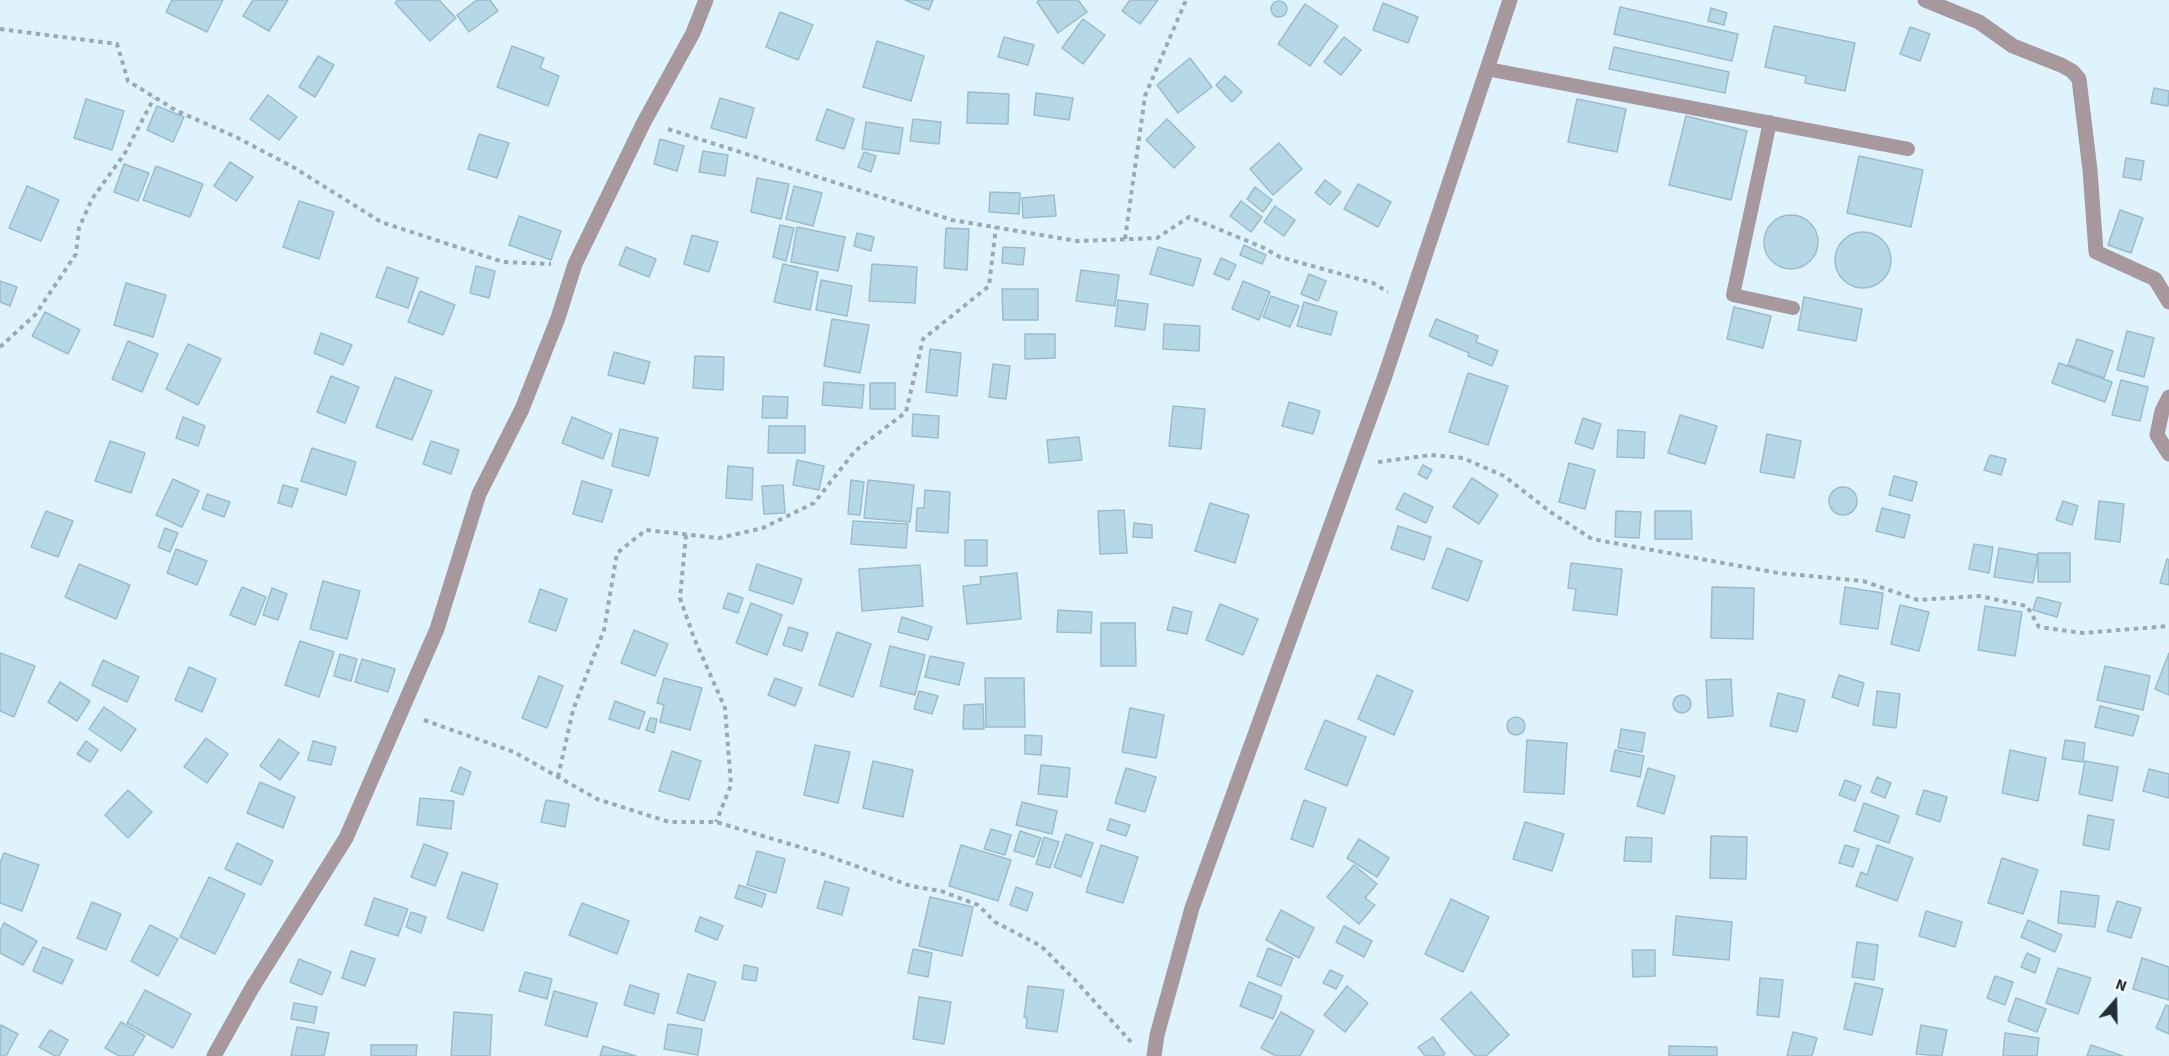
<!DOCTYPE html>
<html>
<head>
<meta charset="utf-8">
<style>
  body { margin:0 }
  #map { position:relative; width:2169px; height:1056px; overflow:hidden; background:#def3fc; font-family:"Source Sans 3",sans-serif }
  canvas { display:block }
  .north { position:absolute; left:2085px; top:972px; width:60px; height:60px; -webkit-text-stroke:4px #fcfcfc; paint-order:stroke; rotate:20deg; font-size:16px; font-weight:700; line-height:24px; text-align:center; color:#212e34 }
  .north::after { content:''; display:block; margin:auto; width:21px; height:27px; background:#212e34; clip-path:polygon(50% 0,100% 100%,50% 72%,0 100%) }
</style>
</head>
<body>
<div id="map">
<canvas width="2169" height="1056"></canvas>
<div class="north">N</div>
</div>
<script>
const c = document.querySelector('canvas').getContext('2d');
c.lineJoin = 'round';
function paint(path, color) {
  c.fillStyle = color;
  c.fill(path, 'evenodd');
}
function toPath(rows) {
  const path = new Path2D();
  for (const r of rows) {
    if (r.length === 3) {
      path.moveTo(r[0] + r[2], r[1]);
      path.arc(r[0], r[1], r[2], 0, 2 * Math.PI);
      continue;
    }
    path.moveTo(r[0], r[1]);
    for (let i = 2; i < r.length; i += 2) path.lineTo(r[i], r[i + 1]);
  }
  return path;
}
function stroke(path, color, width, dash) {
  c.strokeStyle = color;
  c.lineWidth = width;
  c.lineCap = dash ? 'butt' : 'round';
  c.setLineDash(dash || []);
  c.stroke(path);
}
const building = toPath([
  [172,0,223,0,207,32,166,12,172,0],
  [253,0,288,0,269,31,243,16,253,0],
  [398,0,439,0,456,18,430,41,395,3,398,0],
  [477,0,490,0,498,11,469,32,457,15,477,0],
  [905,0,933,0,929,10,905,0],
  [1040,0,1078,0,1087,12,1058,33,1037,2,1040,0],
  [1130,0,1158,0,1140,24,1122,11,1130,0],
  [1279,9,8],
  [1383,3,1418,17,1408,43,1373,30,1383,3],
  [1305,4,1338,26,1310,66,1278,44,1305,4],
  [1620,7,1738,34,1732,61,1614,34,1620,7],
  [1711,8,1727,13,1724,25,1708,21,1711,8],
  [780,12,813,25,798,60,766,47,780,12],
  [1083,19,1105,35,1083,64,1062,48,1083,19],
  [1774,26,1855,43,1845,91,1805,83,1806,76,1765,67,1774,26],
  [1910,27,1930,34,1920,61,1900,54,1910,27],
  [1004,37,1034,45,1028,65,998,57,1004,37],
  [1344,37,1361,50,1341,75,1324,62,1344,37],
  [877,41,924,56,911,101,863,87,877,41],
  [512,46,544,58,540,68,559,76,548,106,497,87,512,46],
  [1614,47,1729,72,1725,93,1609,69,1614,47],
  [318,56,334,65,315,97,299,87,318,56],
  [1190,58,1212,87,1178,113,1157,85,1190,58],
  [1225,76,1242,92,1232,102,1216,85,1225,76],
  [2154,88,2169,91,2168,106,2151,103,2154,88],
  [968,92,1009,94,1008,124,967,123,968,92],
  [1036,93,1073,98,1069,120,1034,115,1036,93],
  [268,95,297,117,279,140,250,119,268,95],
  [720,98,754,108,746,138,711,128,720,98],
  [86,99,124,111,112,150,74,138,86,99],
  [1577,99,1626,109,1617,152,1568,142,1577,99],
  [157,106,184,117,173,142,147,130,157,106],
  [827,109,854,119,844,149,816,140,827,109],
  [1686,116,1747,131,1731,200,1669,185,1686,116],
  [913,119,941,122,939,144,910,141,913,119],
  [1167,119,1195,147,1174,168,1146,140,1167,119],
  [866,122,903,128,899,154,862,149,866,122],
  [479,134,509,143,497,178,468,169,479,134],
  [660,139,684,146,677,171,654,164,660,139],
  [1279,143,1302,169,1273,195,1250,169,1279,143],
  [703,151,728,155,725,176,699,172,703,151],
  [864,152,876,156,871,172,858,167,864,152],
  [1859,156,1923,170,1911,227,1847,213,1859,156],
  [2126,158,2144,161,2141,180,2123,177,2126,158],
  [230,162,253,177,236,201,214,186,230,162],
  [124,164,149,173,138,201,114,192,124,164],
  [156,166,203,184,190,217,143,200,156,166],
  [757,178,789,184,781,219,751,212,757,178],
  [1325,180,1341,192,1330,205,1315,193,1325,180],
  [1358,184,1391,202,1378,227,1344,209,1358,184],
  [27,186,59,200,41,241,9,228,27,186],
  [794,186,822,193,813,226,786,219,794,186],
  [1255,187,1272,200,1263,212,1247,199,1255,187],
  [990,192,1020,193,1019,214,989,212,990,192],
  [1054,195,1056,216,1023,218,1022,198,1054,195],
  [299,201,334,212,319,259,283,247,299,201],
  [1241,201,1262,217,1251,232,1230,216,1241,201],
  [1275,206,1295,220,1284,236,1264,222,1275,206],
  [2120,210,2143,218,2131,253,2108,245,2120,210],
  [1791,242,27],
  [519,216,561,231,551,260,509,245,519,216],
  [780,225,794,228,786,261,773,257,780,225],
  [797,227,845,237,838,271,791,262,797,227],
  [946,228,969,229,967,270,944,268,946,228],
  [1863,260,28],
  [857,233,874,237,871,251,854,246,857,233],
  [692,235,718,242,709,272,684,264,692,235],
  [1244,245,1266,255,1262,264,1240,255,1244,245],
  [626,247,656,259,649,277,619,265,626,247],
  [1003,247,1025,248,1023,265,1002,263,1003,247],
  [1158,247,1201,259,1193,286,1150,274,1158,247],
  [1221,258,1236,265,1229,280,1214,274,1221,258],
  [783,264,818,272,810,310,774,302,783,264],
  [872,264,917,267,915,303,869,301,872,264],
  [476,266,495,271,489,298,470,293,476,266],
  [387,267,418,278,408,308,376,297,387,267],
  [1081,270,1119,275,1115,306,1076,301,1081,270],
  [1309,274,1326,281,1318,301,1301,294,1309,274],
  [821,280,852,286,847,316,816,310,821,280],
  [0,281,17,287,10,306,0,302,0,281],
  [1243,281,1270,292,1259,320,1232,309,1243,281],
  [126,283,166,295,153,337,114,325,126,283],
  [1002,289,1038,289,1038,320,1003,320,1002,289],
  [420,291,455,305,443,335,408,322,420,291],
  [1271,296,1299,306,1290,327,1263,317,1271,296],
  [1804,297,1862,309,1856,341,1798,330,1804,297],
  [1118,300,1148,304,1145,330,1115,326,1118,300],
  [1304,302,1337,312,1331,335,1297,326,1304,302],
  [1734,307,1771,316,1763,348,1727,339,1734,307],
  [45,312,80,330,68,354,32,336,45,312],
  [832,319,869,325,860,373,824,366,832,319],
  [1436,319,1478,336,1476,342,1498,351,1492,366,1468,356,1469,353,1429,336,1436,319],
  [1164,324,1200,326,1199,351,1163,349,1164,324],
  [2127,331,2154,338,2144,377,2117,370,2127,331],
  [321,333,352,345,343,365,314,353,321,333],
  [1025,334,1055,334,1055,358,1025,359,1025,334],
  [2077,339,2113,351,2104,378,2068,365,2077,339],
  [128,341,158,354,142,392,112,379,128,341],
  [188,344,221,359,198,405,166,389,188,344],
  [930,349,961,353,957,396,926,392,930,349],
  [614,352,650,362,644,384,608,375,614,352],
  [695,356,724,357,723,390,693,388,695,356],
  [2059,363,2112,382,2105,402,2052,383,2059,363],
  [993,364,1010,366,1006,399,989,397,993,364],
  [1468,373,1508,386,1488,445,1449,432,1468,373],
  [331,376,359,387,345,423,317,412,331,376],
  [395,377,432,391,412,440,376,427,395,377],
  [2121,380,2148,387,2140,421,2112,415,2121,380],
  [824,382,864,385,862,408,822,405,824,382],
  [870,383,895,383,895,409,870,409,870,383],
  [763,396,788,397,787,418,762,418,763,396],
  [1289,402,1320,411,1313,434,1282,426,1289,402],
  [1173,406,1205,409,1201,449,1169,446,1173,406],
  [913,414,939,416,938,438,912,436,913,414],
  [1680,415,1717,426,1705,464,1668,453,1680,415],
  [183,417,205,426,198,446,176,438,183,417],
  [572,417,612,434,603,459,562,443,572,417],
  [1583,418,1601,424,1593,449,1575,443,1583,418],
  [769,426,805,426,805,453,768,453,769,426],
  [620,429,658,438,649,476,612,466,620,429],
  [1618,430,1645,432,1644,458,1617,457,1618,430],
  [1767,434,1801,441,1794,478,1760,472,1767,434],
  [1079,437,1082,460,1049,463,1047,440,1079,437],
  [110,441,145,453,131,493,95,481,110,441],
  [431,441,459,450,451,474,423,464,431,441],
  [312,448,356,462,346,495,301,481,312,448],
  [1990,455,2006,459,2001,475,1984,470,1990,455],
  [797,460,824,466,819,490,793,485,797,460],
  [1569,463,1595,470,1585,509,1559,502,1569,463],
  [1423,465,1432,470,1427,479,1418,474,1423,465],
  [728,466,753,468,752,500,726,498,728,466],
  [1894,476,1917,482,1912,501,1889,495,1894,476],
  [1472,478,1498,495,1479,524,1453,507,1472,478],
  [173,479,199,491,182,527,156,515,173,479],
  [851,480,864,482,860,515,848,514,851,480],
  [868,480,914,485,910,522,864,518,868,480],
  [582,481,612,490,602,522,573,514,582,481],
  [283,485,298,489,292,507,278,503,283,485],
  [783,485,785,513,764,514,762,486,783,485],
  [1843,501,14],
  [925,490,950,492,948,533,916,531,917,508,924,508,925,490],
  [1404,493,1433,507,1426,523,1396,509,1404,493],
  [207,494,230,502,224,517,202,509,207,494],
  [2063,501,2078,506,2072,525,2056,520,2063,501],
  [2099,501,2124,504,2120,542,2095,539,2099,501],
  [1210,503,1249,515,1235,563,1195,551,1210,503],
  [1882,508,1910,515,1904,538,1876,531,1882,508],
  [1124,510,1127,553,1100,554,1098,511,1124,510],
  [46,511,73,521,58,557,31,547,46,511],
  [1616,511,1641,512,1639,538,1615,537,1616,511],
  [1655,511,1691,511,1692,539,1655,539,1655,511],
  [853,521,908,524,906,548,851,544,853,521],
  [1134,523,1152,525,1152,538,1133,537,1134,523],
  [1398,526,1431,537,1424,560,1391,549,1398,526],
  [165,528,178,533,170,552,158,547,165,528],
  [965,540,987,540,987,566,965,566,965,540],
  [1974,544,1993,547,1989,573,1969,569,1974,544],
  [1447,548,1482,561,1468,601,1432,588,1447,548],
  [1999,548,2038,555,2033,583,1994,577,1999,548],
  [176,549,207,561,197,585,167,573,176,549],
  [2038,553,2070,553,2070,582,2038,582,2038,553],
  [2167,559,2169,560,2169,585,2160,583,2167,559],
  [1571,563,1622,569,1617,615,1573,610,1576,589,1568,588,1571,563],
  [79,564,130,585,116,619,65,597,79,564],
  [757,564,802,579,793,604,749,590,757,564],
  [920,565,923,606,862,611,859,569,920,565],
  [1017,573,1021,619,967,624,963,586,981,584,980,577,1017,573],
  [323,581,360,591,347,639,310,629,323,581],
  [242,587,266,597,255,625,230,615,242,587],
  [1712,587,1754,588,1753,639,1711,638,1712,587],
  [1845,587,1883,593,1878,629,1840,624,1845,587],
  [272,588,287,594,278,620,263,615,272,588],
  [540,589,567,599,556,631,529,622,540,589],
  [728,593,743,598,738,613,723,608,728,593],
  [2037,597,2061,603,2057,617,2033,610,2037,597],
  [751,603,782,615,767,655,736,643,751,603],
  [1220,604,1258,619,1243,655,1206,640,1220,604],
  [1900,605,1929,612,1919,651,1891,644,1900,605],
  [1985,606,2022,612,2015,656,1978,650,1985,606],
  [1173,607,1192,612,1187,634,1167,630,1173,607],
  [1058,610,1092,612,1091,633,1057,632,1058,610],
  [902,617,932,627,928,640,898,632,902,617],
  [1101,623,1135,623,1136,666,1101,666,1101,623],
  [789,627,808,633,802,651,783,645,789,627],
  [634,630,668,644,655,676,621,663,634,630],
  [837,632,871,644,853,697,819,685,837,632],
  [300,641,334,652,319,697,285,685,300,641],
  [890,646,925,655,915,695,880,686,890,646],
  [0,653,35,666,14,717,0,711,0,653],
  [2169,653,2169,695,2155,689,2169,653],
  [340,654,357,659,351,681,334,676,340,654],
  [930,656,964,663,959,685,925,677,930,656],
  [362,659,395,669,388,692,355,682,362,659],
  [103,660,139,677,127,702,92,685,103,660],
  [2105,666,2150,676,2143,710,2097,700,2105,666],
  [189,667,216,679,202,712,175,700,189,667],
  [1377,675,1413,691,1394,735,1358,719,1377,675],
  [1839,675,1864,683,1858,706,1832,697,1839,675],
  [539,676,563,686,547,728,522,718,539,676],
  [664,678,702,688,690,730,660,722,664,705,657,703,664,678],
  [775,678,802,688,795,706,768,695,775,678],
  [985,678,1024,678,1025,727,986,727,985,678],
  [1731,679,1733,716,1708,718,1706,680,1731,679],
  [60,682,90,701,77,721,48,702,60,682],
  [919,691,938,696,932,714,914,709,919,691],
  [1877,691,1900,694,1896,728,1873,725,1877,691],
  [1778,693,1805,700,1797,732,1770,726,1778,693],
  [1682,704,9],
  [615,701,645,712,639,729,609,719,615,701],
  [983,704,984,729,963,729,964,705,983,704],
  [2100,706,2139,716,2133,736,2095,727,2100,706],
  [104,707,136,729,121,751,89,729,104,707],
  [1130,708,1164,715,1156,758,1122,752,1130,708],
  [1516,726,9],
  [650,718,657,719,654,733,646,730,650,718],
  [1325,720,1366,737,1347,786,1305,769,1325,720],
  [1621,729,1645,733,1642,752,1618,748,1621,729],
  [1025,735,1042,736,1041,755,1025,754,1025,735],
  [206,738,228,754,207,783,184,767,206,738],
  [279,739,299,753,280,780,260,766,279,739],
  [1527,740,1567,743,1564,794,1524,792,1527,740],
  [2065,740,2085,743,2083,762,2062,759,2065,740],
  [86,741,98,750,90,762,77,754,86,741],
  [313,741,336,747,331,765,308,760,313,741],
  [815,745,850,752,838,803,804,795,815,745],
  [1615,750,1644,756,1640,777,1611,771,1615,750],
  [2010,750,2046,758,2038,801,2002,793,2010,750],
  [672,751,701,761,689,800,659,791,672,751],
  [873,761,913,770,903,817,863,808,873,761],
  [2085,761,2118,767,2112,801,2079,794,2085,761],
  [1041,765,1070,768,1067,797,1038,794,1041,765],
  [460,767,471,772,463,795,451,791,460,767],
  [1126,768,1156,777,1145,812,1115,803,1126,768],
  [1648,768,1675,776,1664,814,1637,806,1648,768],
  [2149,769,2169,774,2169,798,2143,791,2149,769],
  [1877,777,1891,783,1885,798,1871,792,1877,777],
  [1845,780,1861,786,1855,801,1839,795,1845,780],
  [260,782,295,797,283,828,247,813,260,782],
  [128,790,152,812,128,838,105,815,128,790],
  [1924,790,1947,797,1940,822,1916,814,1924,790],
  [420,798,454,801,451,829,417,825,420,798],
  [546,800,569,804,565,827,541,822,546,800],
  [1304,800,1326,808,1313,847,1291,839,1304,800],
  [1022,802,1057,811,1052,834,1016,825,1022,802],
  [1864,803,1899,816,1889,843,1854,831,1864,803],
  [2088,815,2114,820,2109,850,2083,845,2088,815],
  [1110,819,1130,825,1126,836,1107,830,1110,819],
  [1525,822,1564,834,1552,871,1513,859,1525,822],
  [991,829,1011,835,1005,855,984,849,991,829],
  [1020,831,1041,838,1034,857,1014,851,1020,831],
  [1066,834,1093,843,1081,877,1054,867,1066,834],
  [1711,836,1747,837,1746,879,1710,878,1711,836],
  [1044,837,1059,842,1050,868,1036,864,1044,837],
  [1626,837,1652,838,1651,862,1624,861,1626,837],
  [1359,839,1389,858,1377,877,1347,858,1359,839],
  [237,843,273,861,261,885,225,869,237,843],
  [424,844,448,853,435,886,411,877,424,844],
  [961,845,1011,860,998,901,949,886,961,845],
  [1101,845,1138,857,1123,903,1086,892,1101,845],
  [1845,845,1859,849,1853,867,1839,863,1845,845],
  [1877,845,1913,858,1897,901,1856,886,1861,872,1867,875,1877,845],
  [757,851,785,859,776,893,747,885,757,851],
  [4,853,39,865,22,911,0,903,0,863,4,853],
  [2002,858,2038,870,2023,914,1988,903,2002,858],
  [1354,865,1377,884,1365,898,1375,905,1359,924,1327,897,1354,865],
  [462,872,498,884,483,931,447,918,462,872],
  [209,877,245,894,215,954,180,937,209,877],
  [825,881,849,888,842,915,817,908,825,881],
  [739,885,766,894,762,907,735,898,739,885],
  [1016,887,1033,893,1027,911,1010,905,1016,887],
  [2061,891,2099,896,2095,927,2058,923,2061,891],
  [930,897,973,907,962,956,919,946,930,897],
  [374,898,408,909,398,936,365,925,374,898],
  [1451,899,1489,917,1463,972,1425,954,1451,899],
  [2117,901,2141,908,2131,938,2107,931,2117,901],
  [92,902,121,914,106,950,77,938,92,902],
  [582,903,629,921,617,954,569,935,582,903],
  [1281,910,1314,928,1299,958,1266,940,1281,910],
  [1926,911,1962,922,1955,947,1919,936,1926,911],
  [411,912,426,917,421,933,406,927,411,912],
  [1676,916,1732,922,1729,960,1673,955,1676,916],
  [700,917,723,926,717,940,695,931,700,917],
  [2028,920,2062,935,2055,952,2021,937,2028,920],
  [4,923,37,941,23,965,0,953,0,931,4,923],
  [150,925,178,939,158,976,131,961,150,925],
  [1344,926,1372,941,1364,957,1336,942,1344,926],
  [1857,942,1878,945,1874,980,1852,977,1857,942],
  [43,947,73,960,62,984,33,971,43,947],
  [1268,948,1293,958,1281,986,1257,976,1268,948],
  [913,949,932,953,928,977,908,973,913,949],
  [1632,950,1655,950,1655,976,1633,977,1632,950],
  [351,951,375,959,365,986,342,978,351,951],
  [2027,953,2040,959,2035,973,2021,967,2027,953],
  [2142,958,2169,967,2169,1000,2133,989,2142,958],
  [299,959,331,972,322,995,290,982,299,959],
  [744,965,758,968,756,981,742,979,744,965],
  [2058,968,2091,978,2078,1014,2046,1003,2058,968],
  [1330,970,1343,976,1336,989,1323,983,1330,970],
  [525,972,552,979,547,999,519,991,525,972],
  [688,974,716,982,704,1021,677,1013,688,974],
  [1995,976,2013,982,2005,1005,1987,998,1995,976],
  [1760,978,1783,980,1779,1017,1757,1015,1760,978],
  [1249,982,1282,996,1273,1019,1240,1006,1249,982],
  [1855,983,1883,989,1872,1035,1844,1029,1855,983],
  [630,985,659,994,654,1014,624,1005,630,985],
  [1028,986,1064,990,1057,1032,1026,1028,1027,1018,1024,1017,1028,986],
  [1347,986,1368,1003,1345,1032,1324,1015,1347,986],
  [145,990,191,1014,173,1048,127,1023,145,990],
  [554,991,597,1003,587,1037,545,1025,554,991],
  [1471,992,1509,1035,1486,1056,1475,1056,1441,1019,1471,992],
  [919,997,951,1002,944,1044,913,1039,919,997],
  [2016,998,2046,1009,2037,1032,2008,1021,2016,998],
  [294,1003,317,1007,314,1023,291,1019,294,1003],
  [2166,1005,2169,1006,2169,1034,2156,1028,2166,1005],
  [454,1012,492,1015,490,1056,451,1056,454,1012],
  [1281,1012,1314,1031,1300,1056,1276,1056,1261,1048,1281,1012],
  [121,1022,145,1036,133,1056,119,1056,105,1048,121,1022],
  [668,1024,702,1029,698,1055,664,1049,668,1024],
  [1,1025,18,1034,6,1056,0,1056,1,1025],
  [1921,1025,1947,1030,1942,1056,1916,1054,1921,1025],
  [297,1027,329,1033,324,1056,291,1056,297,1027],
  [50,1030,68,1040,59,1056,55,1056,39,1047,50,1030],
  [1793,1032,1817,1038,1812,1056,1787,1056,1793,1032],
  [2005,1033,2039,1038,2037,1056,2003,1056,2005,1033],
  [1433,1037,1445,1054,1442,1056,1425,1056,1418,1047,1433,1037],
  [371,1045,417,1045,416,1056,371,1056,371,1045],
  [2091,1045,2123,1056,2087,1056,2091,1045],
  [603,1046,636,1056,600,1056,603,1046],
  [1669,1046,1717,1047,1717,1056,1669,1056,1669,1046]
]);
paint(building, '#b5d7e6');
stroke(building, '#9bbccb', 1.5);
stroke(toPath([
  [0,29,117,44,128,81,177,111,236,137,293,167,381,222,503,262,551,264],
  [668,129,952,220,1077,241,1157,238,1189,217,1262,247,1280,257,1373,283,1388,292],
  [1125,239,1145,96,1186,0],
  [0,347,35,315,76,254,79,228,92,199,125,153,154,98],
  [1378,462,1431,455,1463,458,1504,476,1552,513,1592,539,1778,573,1863,581,1918,600,1979,596,2027,606,2039,627,2083,633,2169,626],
  [686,535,680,598,694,638,725,708,731,785,716,822],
  [424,720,514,752,597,799,669,822,716,822,820,853,911,886,941,891,978,905,995,922,1041,946,1075,980,1131,1042],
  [558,777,573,710,604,630,617,553,646,530,719,538,763,528,814,503,855,451,906,412,923,339,989,286,996,227]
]), '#98aab2', 4, [4.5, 4.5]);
stroke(toPath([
  [1487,69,1908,149],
  [1770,122,1733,295,1793,308]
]), '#a7989d', 14);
stroke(toPath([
  [1925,0,1979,22,2013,46,2061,65,2072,71,2079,79,2090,170,2096,252,2155,279,2169,302],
  [2169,397,2162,411,2157,435,2169,454],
  [214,1056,252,988,346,838,437,629,479,494,522,409,558,318,575,264,644,122,693,33,706,0],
  [1154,1056,1157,1035,1192,908,1385,376,1510,0]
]), '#a7989d', 15);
</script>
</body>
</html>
